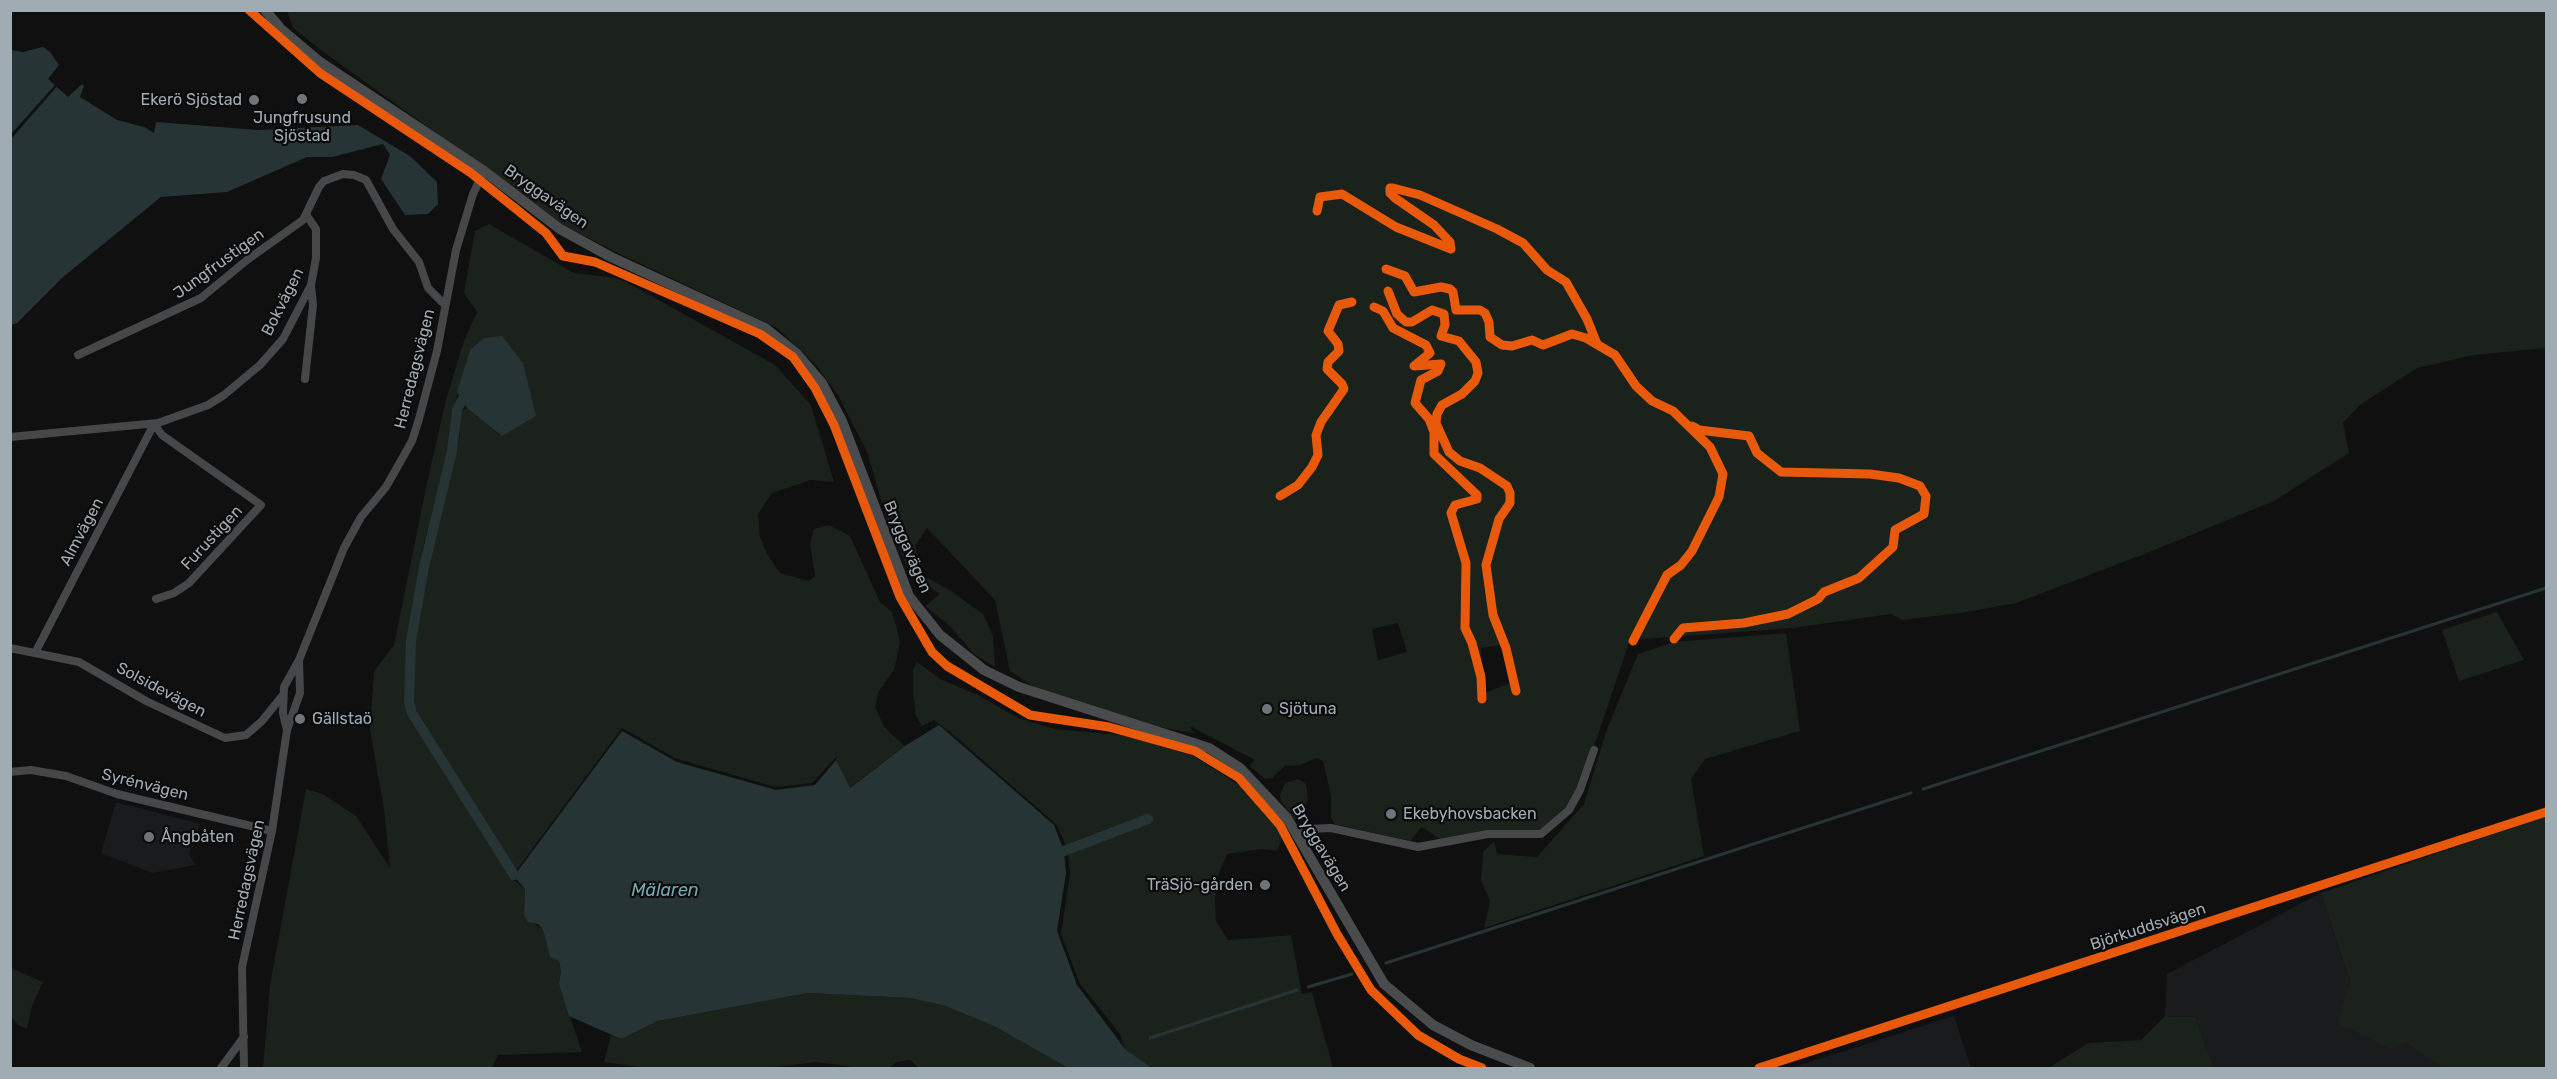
<!DOCTYPE html>
<html>
<head>
<meta charset="utf-8">
<style>
  body { margin:0 }
  #map { position:relative; width:2557px; height:1079px; overflow:hidden; background:#101011; font-family:Rubik,sans-serif }
  canvas { display:block }
  .frame { position:absolute; inset:0; border:12px solid #a0acb3; pointer-events:none }
</style>
</head>
<body>
<div id="map">
<canvas width="2557" height="1079"></canvas>
<div class="frame"></div>
</div>
<script>
const c = document.querySelector('canvas').getContext('2d');
c.lineJoin = 'round';
function paint(path, color) {
  c.fillStyle = color;
  c.fill(path, 'evenodd');
}
function toPath(rows) {
  const path = new Path2D();
  for (const r of rows) {
    path.moveTo(r[0], r[1]);
    for (let i = 2; i < r.length; i += 2) path.lineTo(r[i], r[i + 1]);
  }
  return path;
}
function stroke(path, color, width, dash) {
  c.strokeStyle = color;
  c.lineWidth = width;
  c.lineCap = dash ? 'butt' : 'round';
  c.setLineDash(dash || []);
  c.stroke(path);
}
function write(font, color, halo, rows, align = 'center') {
  c.font = font + ' Rubik,sans-serif';
  c.lineWidth = 4.5;
  c.setLineDash([]);
  c.textBaseline = 'middle';
  c.strokeStyle = halo;
  c.fillStyle = color;
  for (const [text, x, y, turn = 0] of rows) {
    c.save();
    c.translate(x, y);
    c.rotate((+turn || 0) * Math.PI / 180);
    c.textAlign = isNaN(turn) ? turn : align;
    if (halo) c.strokeText(text, 0, 0);
    c.fillText(text, 0, 0);
    c.restore();
  }
}
paint(toPath([
  [116,802,200,824,196,838,193,837,189,854,196,865,152,873,101,853],
  [2321,893,2350,982,2406,1041,2442,1068,2214,1068,2195,1017,2165,1016,2167,974],
  [1954,1016,1971,1068,1791,1068]
]), '#1a1b1c');
paint(toPath([
  [287,11,2546,11,2546,348,2474,355,2417,368,2360,405,2343,423,2349,453,2274,501,2147,553,2016,603,1961,613,1902,620,1891,614,1793,628,1630,640,1587,767,1568,809,1540,833,1440,839,1422,827,1410,841,1335,824,1331,818,1331,796,1323,761,1317,758,1300,765,1285,766,1272,778,1265,779,1249,765,1255,760,1190,726,1193,733,1164,728,1059,700,1028,683,1010,671,995,600,927,528,915,546,922,575,951,591,983,614,993,636,995,667,974,654,950,626,925,606,940,594,911,575,889,527,867,452,839,397,816,365,777,328,616,252,565,226,325,53,293,28],
  [1398,623,1407,652,1378,660,1372,629],
  [1506,644,1511,683,1484,693,1481,648],
  [489,224,574,273,616,278,630,284,775,365,811,405,834,482,811,480,772,493,758,514,760,537,767,554,780,573,809,581,815,576,810,544,814,529,829,525,850,536,880,602,892,612,897,629,900,643,894,670,879,691,875,706,884,727,905,746,849,788,836,760,837,756,812,783,776,787,677,759,622,728,516,871,411,701,416,634,430,552,460,435,459,413,467,408,502,436,470,350,451,416,450,443,423,548,408,636,404,702,410,719,511,878,525,889,524,915,543,930,550,956,559,961,561,971,559,984,582,1052,498,1055,492,1068,263,1068,270,985,306,789,323,794,356,816,390,868,384,809,370,730,374,671,394,645,428,478,446,400,464,341,477,312,464,293,475,231],
  [2497,612,2524,660,2459,681,2442,630],
  [1786,633,1800,731,1705,759,1691,779,1704,856,1484,928,1490,901,1481,880,1483,852,1494,841,1497,854,1537,857,1584,804,1607,729,1638,654,1674,642],
  [917,662,942,680,978,695,1018,718,1055,729,1121,735,1162,745,1189,753,1242,787,1265,810,1283,836,1277,851,1262,849,1227,854,1218,875,1215,898,1216,921,1228,940,1291,935,1302,994,1312,992,1333,1068,1152,1068,1125,1049,1120,1034,1080,984,1061,934,1070,874,1068,851,1057,825,954,735,934,720,922,726,916,716,913,693,913,670],
  [1298,779,1306,784,1308,798,1303,816,1295,820,1281,801,1280,795,1285,783],
  [2546,816,2546,1068,2442,1068,2406,1042,2391,1049,2337,1023,2350,982,2321,893],
  [11,968,43,982,32,1006,27,1029,18,1025,11,1016],
  [808,993,911,998,945,1006,994,1026,1068,1068,919,1068,910,1060,896,1062,889,1068,860,1068,817,1062,766,1068,647,1068,604,1062,611,1035,621,1039,658,1021],
  [2165,1016,2195,1017,2214,1068,2049,1068,2088,1043,2141,1040]
]), '#1b211b');
paint(toPath([
  [43,47,50,52,59,65,48,79,68,97,82,84,84,86,80,97,117,120,144,127,154,133,156,122,258,130,358,125,410,156,437,182,438,204,428,214,405,215,381,179,390,155,383,144,332,157,307,157,227,192,161,197,63,277,17,323,11,325,11,50,23,52],
  [502,336,523,363,536,416,502,436,467,408,457,392,470,350,484,338],
  [939,725,1054,825,1064,851,1066,873,1057,931,1077,985,1125,1049,1152,1068,1068,1068,994,1026,945,1006,911,998,808,993,658,1021,621,1039,569,1016,559,984,561,971,559,961,550,957,543,930,538,924,528,922,524,915,525,889,514,876,622,731,677,762,776,790,815,785,836,760,850,788,905,746]
]), '#273436');
paint(toPath([
  [55,85,57,86,54,90,11,139,11,134]
]), '#101011');
stroke(toPath([
  [1923,789,2546,588],
  [1386,963,1911,793],
  [1308,987,1352,974],
  [1150,1038,1297,990]
]), '#273436', 3);
stroke(toPath([
  [462,400,457,410,452,451,424,567,411,641,409,702,412,713,514,875],
  [1064,851,1148,819]
]), '#273436', 10);
stroke(toPath([
  [78,355,201,298,247,260,303,220,319,187,324,181,343,174,354,175,366,180,393,229,419,262,428,288,445,305],
  [305,379,313,305,311,286],
  [10,437,158,423,208,405,224,395,260,365,283,339,311,285,316,258,316,229,307,216],
  [10,648,79,662,146,701,225,738,246,735,262,721,283,695],
  [35,653,154,424,162,435,261,505,189,583,174,593,156,599],
  [287,730,283,713,284,687,299,660,344,548,361,517,386,487,412,441,419,419,437,351,456,250,473,194,484,171],
  [10,772,31,770,66,776,117,794,272,831],
  [1297,835,1310,829,1331,828,1418,847,1488,834,1541,834,1569,810,1580,790,1594,750],
  [221,1068,244,1037],
  [244,1068,242,967,272,831,287,730,300,693,299,661],
  [1759,1068,2546,812]
]), '#454749', 8);
stroke(toPath([
  [265,10,281,29,320,62,484,171,560,229,611,257,765,328,797,354,822,383,842,421,909,596,940,635,984,670,1019,687,1209,748,1240,768,1287,818,1384,984,1433,1025,1471,1045,1530,1068]
]), '#494b4d', 10);
stroke(toPath([
  [249,10,320,73,471,173,546,233,563,256,595,262,760,334,793,357,815,388,834,425,900,597,932,652,947,666,1030,715,1109,727,1195,751,1239,778,1280,825,1337,934,1371,990,1418,1035,1459,1059,1482,1068],
  [1317,211,1320,197,1342,194,1396,227,1451,249,1450,242,1434,225,1395,198,1390,193,1390,188,1393,188,1420,195,1497,229,1523,243,1547,270,1566,282,1587,319,1597,344],
  [1386,269,1405,276,1414,292,1441,287,1450,289,1453,292,1456,310,1480,310,1485,313,1489,322,1490,337,1502,345,1512,346,1532,340,1543,345,1572,334,1586,338,1615,355,1636,386,1652,401,1673,411,1710,447,1723,474,1719,497,1692,551,1681,565,1667,575,1633,641],
  [1388,291,1397,314,1406,322,1412,322,1432,310,1444,314,1445,325,1441,336,1459,341,1476,362,1478,373,1475,381,1462,394,1442,405,1437,414,1436,423,1449,452,1460,461,1480,468,1507,486,1510,493,1510,503,1499,519,1486,565,1493,615,1506,648,1516,691],
  [1374,307,1383,311,1393,328,1426,345,1430,353,1414,366,1441,364,1438,371,1421,380,1415,403,1429,419,1434,432,1434,454,1477,495,1477,499,1455,505,1451,513,1466,563,1465,628,1472,643,1481,677,1482,699],
  [1280,496,1298,485,1312,467,1318,455,1316,435,1321,422,1344,389,1342,384,1327,369,1328,362,1339,351,1338,344,1328,331,1339,305,1352,302],
  [1674,639,1683,628,1744,623,1788,614,1818,599,1824,592,1859,578,1893,547,1895,530,1924,514,1926,496,1920,486,1899,478,1870,474,1781,472,1757,453,1749,436,1699,430,1692,426],
  [1759,1068,2546,812]
]), '#e8590c', 9);
for (const [x, y, r, color] of [
  [302,99,6,"#6e757a"],
  [254,100,6,"#6e757a"],
  [1267,709,6,"#6e757a"],
  [300,719,6,"#6e757a"],
  [1391,814,6,"#6e757a"],
  [149,837,6,"#6e757a"],
  [1265,885,6,"#6e757a"]
]) {
  const dot = new Path2D();
  dot.arc(x, y, r, 0, 2 * Math.PI);
  c.fillStyle = color;
  c.fill(dot);
  stroke(dot, '#0b0b0c', 2);
}
write('16px', '#a0acb3', '#0b0b0c', [
  ["Ekerö Sjöstad",242,100,"right"],
  ["Jungfrusund",302,118,"center"],
  ["Sjöstad",302,136,"center"],
  ["Sjötuna",1279,709],
  ["Gällstaö",312,719],
  ["Ekebyhovsbacken",1403,814],
  ["Ångbåten",161,837],
  ["TräSjö-gården",1253,885,"right"]
], 'left');
write('16px', '#a0acb3', '#0b0b0c', [
  ["Bryggavägen",546,197,35],
  ["Jungfrustigen",219,264,-36],
  ["Bokvägen",283,302,-63],
  ["Herredagsvägen",415,369,-76],
  ["Almvägen",82,532,-62],
  ["Furustigen",212,538,-47],
  ["Bryggavägen",907,547,67],
  ["Solsidevägen",161,690,28],
  ["Syrénvägen",145,785,14],
  ["Bryggavägen",1321,848,59],
  ["Herredagsvägen",247,880,-78],
  ["Björkuddsvägen",2148,927,-18]
]);
write('italic 18px', '#75a8b0', '#0b0b0c', [
  ["Mälaren",665,891]
]);
</script>
</body>
</html>
